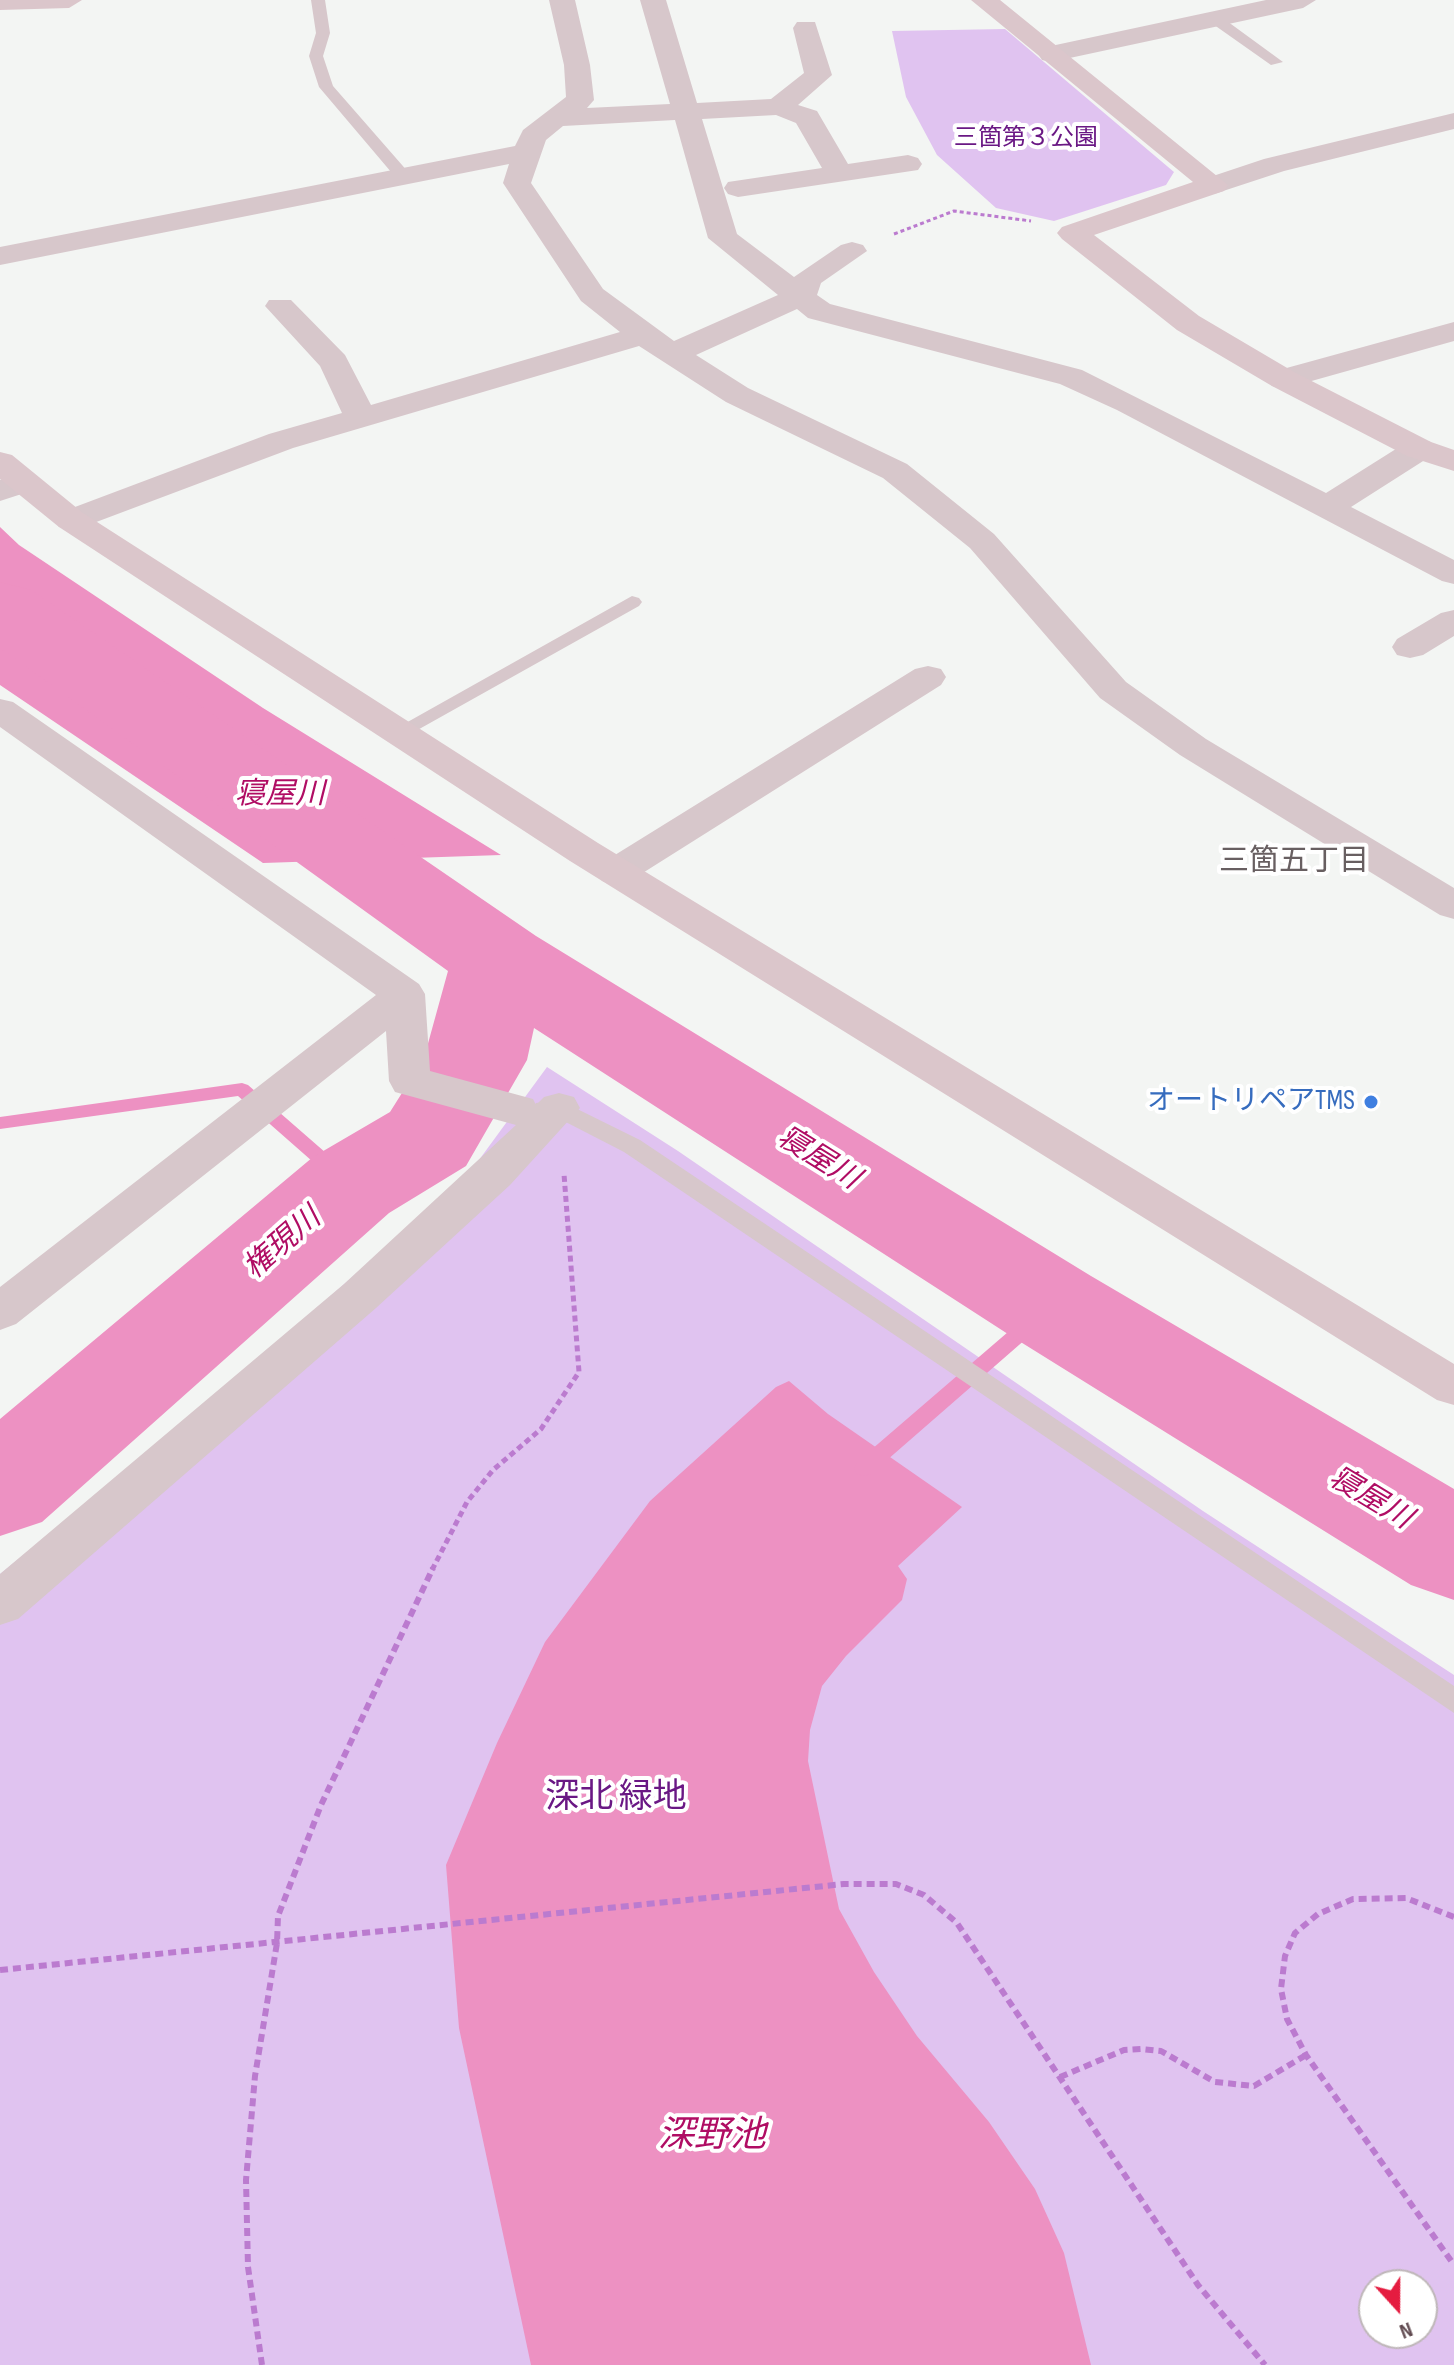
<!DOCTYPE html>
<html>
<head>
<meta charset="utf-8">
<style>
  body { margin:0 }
  #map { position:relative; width:1454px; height:2365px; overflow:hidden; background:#f3f5f3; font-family:"Sofia Sans Condensed",sans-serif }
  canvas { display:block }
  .north { position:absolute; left:1358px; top:2269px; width:80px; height:80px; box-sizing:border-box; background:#fff; border:2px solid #bfb7b9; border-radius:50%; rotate:159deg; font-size:22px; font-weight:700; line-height:32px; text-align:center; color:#604a50 }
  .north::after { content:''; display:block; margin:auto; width:28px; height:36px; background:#e51c40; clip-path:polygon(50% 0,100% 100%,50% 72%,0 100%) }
</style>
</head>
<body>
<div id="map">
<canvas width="1454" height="2365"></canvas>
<div class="north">N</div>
</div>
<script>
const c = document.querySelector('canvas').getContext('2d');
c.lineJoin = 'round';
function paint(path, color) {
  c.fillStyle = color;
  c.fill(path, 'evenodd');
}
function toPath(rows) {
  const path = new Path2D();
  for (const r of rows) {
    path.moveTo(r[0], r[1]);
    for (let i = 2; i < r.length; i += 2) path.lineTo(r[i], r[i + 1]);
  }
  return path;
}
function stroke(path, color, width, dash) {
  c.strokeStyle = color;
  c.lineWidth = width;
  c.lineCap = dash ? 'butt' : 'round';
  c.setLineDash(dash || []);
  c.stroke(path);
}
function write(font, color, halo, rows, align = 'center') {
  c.font = font + ' "Sofia Sans Condensed","Noto Sans JP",sans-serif';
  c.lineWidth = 8;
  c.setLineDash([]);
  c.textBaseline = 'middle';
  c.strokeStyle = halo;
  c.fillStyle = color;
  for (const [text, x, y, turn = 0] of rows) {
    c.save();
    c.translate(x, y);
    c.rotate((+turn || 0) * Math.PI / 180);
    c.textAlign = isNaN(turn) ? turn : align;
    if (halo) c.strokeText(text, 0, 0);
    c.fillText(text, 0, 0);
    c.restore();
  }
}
paint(toPath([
  [1005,29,1174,172,1166,185,1054,221,996,208,937,155,906,97,892,31],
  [547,1067,678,1151,1203,1511,1454,1675,1454,2365,0,2365,0,1574,192,1418,468,1175],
  [1374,2285,1422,2285,1422,2333,1374,2333]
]), '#e0c3f0');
paint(toPath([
  [0,527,19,545,263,708,501,855,263,863,0,685],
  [789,1381,828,1414,962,1507,898,1566,907,1579,902,1600,846,1656,822,1686,810,1730,808,1761,839,1909,874,1972,917,2036,989,2122,1035,2189,1064,2253,1091,2365,531,2365,459,2028,446,1865,497,1743,545,1642,650,1501,776,1387]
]), '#ed91c2');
paint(toPath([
  [242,1083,248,1085,357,1180,360,1185,357,1190,345,1190,238,1096,0,1129,0,1117,242,1083],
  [1051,1299,1058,1301,1060,1306,1058,1311,871,1474,864,1476,857,1474,854,1468,857,1462,1044,1301,1051,1299]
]), '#ed91c2');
paint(toPath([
  [0,582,31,590,536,936,1091,1276,1454,1489,1454,1600,1411,1585,1011,1336,534,1028,527,1060,466,1166,389,1213,42,1522,0,1536,0,1419,313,1157,390,1112,424,1058,448,971,0,648,0,582]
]), '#ed91c2');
stroke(toPath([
  [894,234,954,211,1031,221]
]), '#bb7bcf', 3, [4, 3]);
stroke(toPath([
  [432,1570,467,1502,493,1470,541,1429,579,1372,564,1174]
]), '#bb7bcf', 5, [6, 4]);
stroke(toPath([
  [1454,1917,1406,1898,1353,1899,1318,1914,1295,1933,1285,1956,1281,1989,1287,2019,1306,2055,1454,2265],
  [0,1970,844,1884,896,1884,924,1895,957,1923,1198,2285,1265,2365],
  [1060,2077,1124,2050,1141,2049,1161,2051,1215,2082,1254,2086,1306,2055],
  [262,2365,248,2267,246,2180,255,2076,277,1943,278,1916,321,1805,433,1568]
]), '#bb7bcf', 6, [8, 5]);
paint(toPath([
  [311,0,325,0,330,33,323,56,333,86,409,173,409,179,397,179,319,87,309,56,316,33,311,0],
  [1210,16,1220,16,1283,62,1271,65,1210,22,1210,16],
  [632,596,639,598,642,602,639,606,405,737,391,737,388,733,632,596],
  [559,1100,640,1140,1454,1686,1454,1713,624,1152,556,1117,536,1115,532,1109,536,1103,559,1100]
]), '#d7c7cb');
paint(toPath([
  [549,0,575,0,590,65,594,100,587,108,670,104,640,0,666,0,697,103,771,99,804,73,793,28,797,22,815,22,832,75,798,105,817,111,848,164,908,155,918,158,922,164,918,170,738,197,728,194,724,188,728,182,822,168,796,123,776,115,702,119,737,234,794,277,841,245,852,242,863,245,867,251,821,283,817,295,830,304,1082,370,1326,493,1407,442,1419,439,1431,442,1435,449,1431,456,1351,507,1454,560,1454,584,1442,581,1117,410,1060,384,808,318,797,309,696,355,748,388,907,464,994,534,1126,682,1206,739,1454,888,1454,919,1440,915,1180,755,1100,698,970,548,883,478,726,402,639,346,293,448,83,527,71,530,59,527,54,520,59,513,269,434,342,413,320,366,265,306,269,300,291,300,345,355,371,405,620,332,581,301,503,183,509,164,0,265,0,247,515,146,523,130,566,97,564,65,549,0],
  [675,120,708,238,778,295,674,341,603,289,531,183,546,140,563,126,675,120],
  [1266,0,1316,0,1303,8,1051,62,1042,60,1038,54,1042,48,1051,46,1266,0],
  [1454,113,1454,129,1284,171,1214,194,1204,191,1200,185,1204,179,1264,159,1454,113],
  [1454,322,1454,341,1283,389,1272,386,1267,379,1272,372,1454,322],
  [22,473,34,476,39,483,34,490,0,501,0,480,22,473],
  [1454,610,1454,636,1423,655,1410,658,1397,655,1392,647,1397,639,1441,613,1454,610],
  [928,666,941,669,946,677,941,685,630,881,616,885,602,881,596,872,602,863,915,669,928,666],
  [0,699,13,702,419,984,425,994,430,1071,533,1099,536,1105,544,1097,559,1093,574,1097,580,1108,510,1185,376,1308,18,1619,0,1625,0,1574,344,1284,516,1125,395,1092,389,1081,386,1031,16,1324,0,1330,0,1287,376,995,0,727,0,699]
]), '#d7c7cb');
paint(toPath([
  [0,0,82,0,69,8,0,10,0,0],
  [971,0,1000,0,1228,185,1224,191,1094,235,1199,316,1294,372,1431,442,1454,450,1454,471,1407,456,1272,386,1177,330,1062,239,1057,233,1062,227,1193,182,971,0],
  [0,452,12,455,83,513,598,843,1454,1364,1454,1405,1437,1400,570,861,59,527,0,479,0,452]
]), '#dbc6cb');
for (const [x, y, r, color] of [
  [1371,1102,8,"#3f7fe0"]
]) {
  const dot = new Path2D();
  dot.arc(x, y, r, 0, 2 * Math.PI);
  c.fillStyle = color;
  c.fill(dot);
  stroke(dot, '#fff', 3);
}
write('24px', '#6a1884', '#fff', [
  ["三箇第３公園",1026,139]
]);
write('28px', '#366cbe', '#fff', [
  ["オートリペアTMS",1355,1102]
], 'right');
write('italic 30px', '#b00d64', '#fff', [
  ["寝屋川",280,795],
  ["寝屋川",818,1159,32],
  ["権現川",283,1244,-41],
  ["寝屋川",1370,1499,31]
]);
write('30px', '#685f61', '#fff', [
  ["三箇五丁目",1294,862]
]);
write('34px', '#6a1884', '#fff', [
  ["深北 緑地",616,1798]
]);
write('italic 36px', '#b00d64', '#fff', [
  ["深野池",712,2137]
]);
</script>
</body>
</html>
